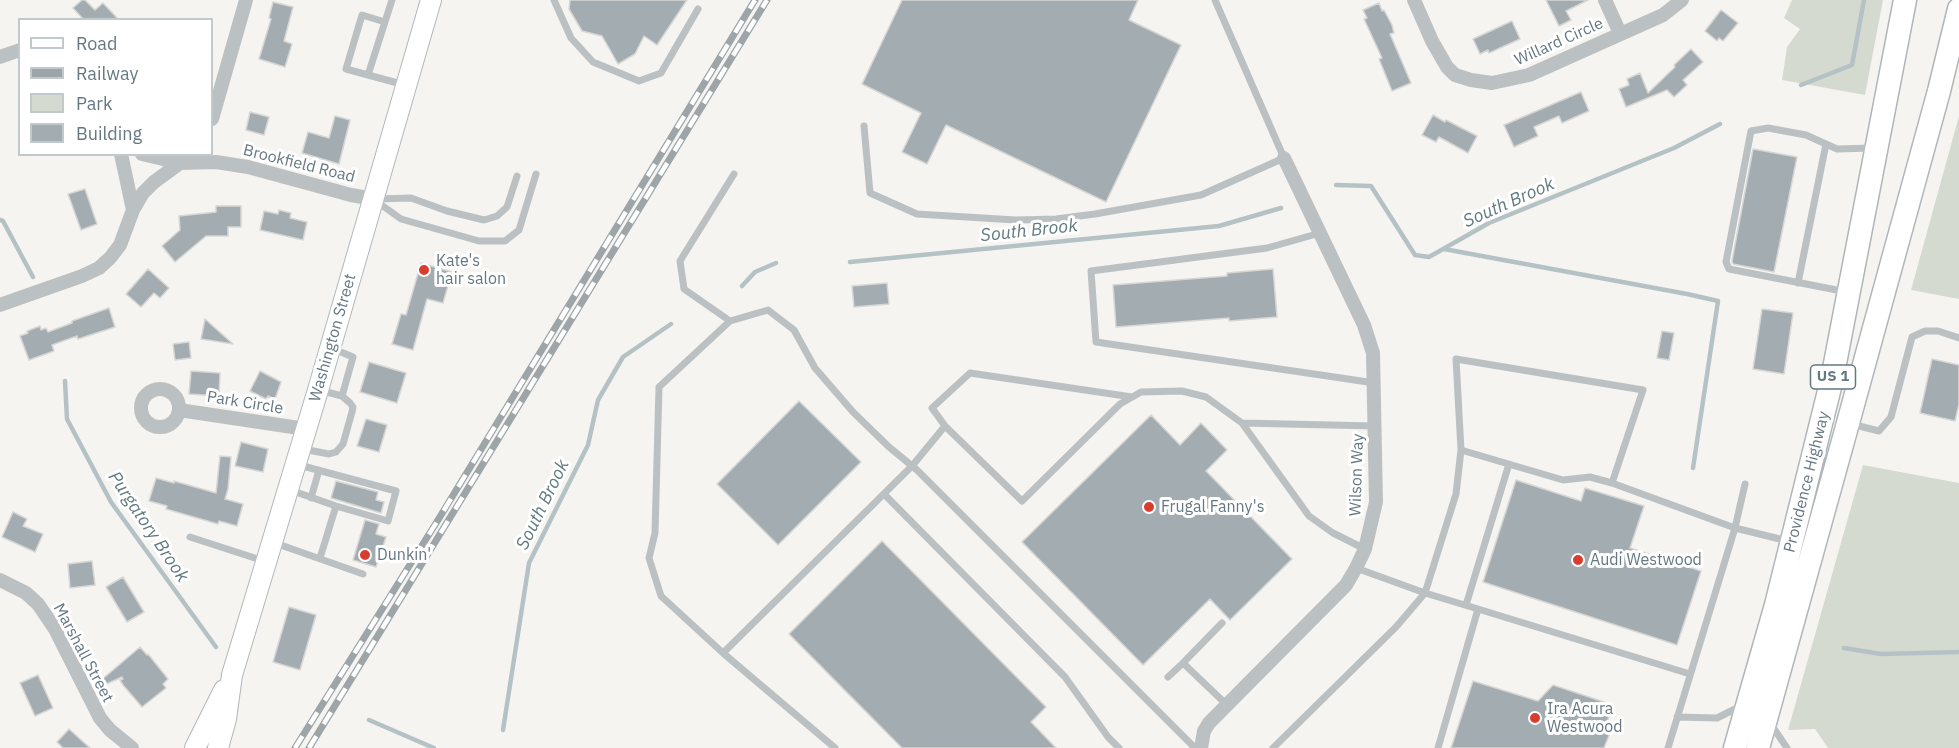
<!DOCTYPE html>
<html>
<head>
<meta charset="utf-8">
<style>
  body { margin:0 }
  #map { position:relative; width:1959px; height:748px; overflow:hidden; background:#f5f4f1; font-family:"IBM Plex Sans",sans-serif }
  canvas { display:block }
  .legend { position:absolute; left:18px; top:18px; width:195px; height:138px; box-sizing:border-box; background:#fff; border:2px solid #c1c9cd; margin:0; padding:8px 10px; list-style:none; font-size:18px; color:#657881 }
  .legend li { display:flex; align-items:center; gap:12px; height:30px }
  .legend b { width:30px; border:2px solid #c1c9cd }
</style>
</head>
<body>
<div id="map">
<canvas width="1959" height="748"></canvas>
<ul class="legend">
<li><b style="height:8px;background:#fff"></b>Road</li>
<li><b style="height:8px;background:#9da5a9"></b>Railway</li>
<li><b style="height:16px;background:#d5dad1"></b>Park</li>
<li><b style="height:16px;background:#a3adb1"></b>Building</li>
</ul>
</div>
<script>
const c = document.querySelector('canvas').getContext('2d');
c.lineJoin = 'round';
function paint(path, color) {
  c.fillStyle = color;
  c.fill(path, 'evenodd');
}
function toPath(rows) {
  const path = new Path2D();
  for (const r of rows) {
    if (r.length === 3) {
      path.moveTo(r[0] + r[2], r[1]);
      path.arc(r[0], r[1], r[2], 0, 2 * Math.PI);
      continue;
    }
    path.moveTo(r[0], r[1]);
    for (let i = 2; i < r.length; i += 2) path.lineTo(r[i], r[i + 1]);
  }
  return path;
}
function stroke(path, color, width, dash) {
  c.strokeStyle = color;
  c.lineWidth = width;
  c.lineCap = dash ? 'butt' : 'round';
  c.setLineDash(dash || []);
  c.stroke(path);
}
function write(font, color, halo, rows, align = 'center') {
  c.font = font + ' "IBM Plex Sans",sans-serif';
  c.lineWidth = 6;
  c.setLineDash([]);
  c.textBaseline = 'middle';
  c.strokeStyle = halo;
  c.fillStyle = color;
  for (const [text, x, y, turn = 0] of rows) {
    c.save();
    c.translate(x, y);
    c.rotate((+turn || 0) * Math.PI / 180);
    c.textAlign = isNaN(turn) ? turn : align;
    if (halo) c.strokeText(text, 0, 0);
    c.fillText(text, 0, 0);
    c.restore();
  }
}
paint(toPath([
  [1792,0,1883,0,1865,95,1782,80,1787,47,1800,29,1784,18],
  [1959,116,1959,299,1911,290],
  [1863,465,1959,483,1959,748,1828,748,1815,729,1788,730]
]), '#d5dad1');
stroke(toPath([
  [1801,85,1852,65,1864,0],
  [1336,185,1371,186,1415,255,1429,257,1489,223,1674,148,1720,124],
  [0,220,3,221,33,277],
  [1444,249,1687,294,1718,301,1693,468],
  [850,262,1219,226,1281,208],
  [742,286,755,272,776,263],
  [65,381,67,419,111,502,216,647],
  [1844,648,1881,654,1959,652],
  [369,720,434,748],
  [503,730,529,563,588,445,598,400,623,357,671,324]
]), '#b5c2c5', 4.5);
const building = toPath([
  [82,0,85,0,95,10,103,3,119,20,84,20,73,8,82,0],
  [570,0,687,0,657,45,644,36,635,54,618,64,602,36,582,31,569,9,570,0],
  [902,0,1138,0,1129,20,1181,45,1106,202,946,125,927,164,902,152,921,113,862,84,902,0],
  [1546,0,1588,0,1566,11,1571,20,1559,26,1546,0],
  [273,2,293,7,284,41,292,44,285,67,259,59,271,19,269,18,273,2],
  [1379,3,1382,11,1384,10,1392,25,1394,33,1390,34,1411,83,1392,91,1379,59,1382,58,1364,19,1367,18,1363,10,1379,3],
  [1721,10,1738,23,1723,41,1719,38,1717,41,1705,31,1721,10],
  [1512,21,1520,39,1489,53,1488,50,1480,54,1473,39,1512,21],
  [1691,49,1703,62,1683,80,1687,85,1674,97,1667,90,1626,107,1619,89,1629,85,1627,79,1640,73,1648,93,1675,67,1674,65,1691,49],
  [1581,92,1589,111,1562,123,1559,116,1534,127,1538,136,1514,147,1504,125,1581,92],
  [250,112,269,117,264,135,246,130,250,112],
  [1433,115,1445,122,1446,120,1477,136,1468,153,1439,137,1436,142,1422,135,1433,115],
  [335,116,350,120,339,164,302,153,308,132,329,138,335,116],
  [1753,149,1797,157,1774,272,1733,264,1732,261,1753,149],
  [85,189,97,224,81,230,68,194,85,189],
  [216,206,241,206,241,227,228,227,228,236,206,236,175,262,162,246,180,230,179,216,216,212,216,206],
  [279,210,291,213,290,218,307,222,303,240,260,230,264,211,278,214,279,210],
  [421,263,452,272,443,303,427,299,413,350,392,344,401,314,406,315,421,263],
  [148,269,169,288,160,298,154,293,141,307,126,294,148,269],
  [1273,269,1277,317,1229,321,1229,318,1116,327,1113,285,1227,276,1227,273,1273,269],
  [887,283,889,304,854,307,852,286,887,283],
  [109,308,115,327,78,339,77,336,52,345,54,351,29,360,20,336,28,333,27,331,40,326,41,330,46,328,48,332,72,323,72,321,109,308],
  [1762,309,1793,313,1784,374,1753,369,1762,309],
  [205,319,233,344,201,339,205,319],
  [1662,331,1674,333,1669,360,1657,358,1662,331],
  [189,342,191,358,175,360,173,344,189,342],
  [1932,359,1959,365,1959,404,1955,421,1920,413,1932,359],
  [369,362,406,373,397,403,360,392,369,362],
  [191,371,220,373,219,396,189,394,191,371],
  [260,371,281,382,275,399,268,396,266,399,250,391,260,371],
  [799,401,861,462,778,545,717,484,799,401],
  [1151,415,1180,445,1201,423,1227,450,1206,471,1292,559,1230,620,1210,599,1143,665,1022,542,1151,415],
  [366,419,387,425,379,452,357,446,366,419],
  [241,442,268,449,263,472,235,466,241,442],
  [220,456,231,457,228,489,225,499,243,504,237,526,219,521,218,524,166,509,167,506,149,501,156,478,174,483,174,481,216,493,220,456],
  [1516,480,1581,501,1585,488,1644,506,1630,548,1701,571,1677,645,1483,582,1516,480],
  [336,481,378,492,376,500,384,502,381,513,331,498,336,481],
  [13,512,27,519,23,526,43,534,35,552,2,537,13,512],
  [365,520,379,524,376,534,386,537,376,567,353,560,365,520],
  [882,541,1046,707,1031,722,1056,748,902,748,789,634,882,541],
  [92,561,95,585,70,588,68,564,92,561],
  [123,577,144,612,127,622,106,587,123,577],
  [289,607,316,615,300,670,273,662,289,607],
  [140,647,147,655,148,654,168,679,163,684,166,688,142,707,123,685,120,680,123,679,122,677,102,686,99,682,140,647],
  [38,675,53,708,35,716,20,683,38,675],
  [1473,681,1538,701,1553,685,1613,705,1604,731,1610,733,1604,748,1451,748,1473,681],
  [69,729,90,748,63,748,57,742,69,729]
]);
paint(building, '#a3adb1');
stroke(building, '#d6d6d4', 1.5);
const secondary = toPath([
  [195,748,224,690],
  [218,748,226,719,232,675,318,390,431,0]
]);
const primary = toPath([
  [1735,748,1776,605,1832,379,1905,0],
  [1758,748,1848,423,1939,91,1959,9]
]);
stroke(secondary, '#b0b7ba', 22);
stroke(primary, '#afb5b8', 25);
stroke(toPath([
  [554,0,571,38,593,62,639,81,661,73,698,9],
  [385,22,362,15,346,69,405,85],
  [368,75,392,0],
  [864,126,870,193,917,214,1016,220,1056,219,1095,214,1201,195,1284,158,1215,0],
  [376,199,411,198,447,211,484,220,497,216,507,207,517,176],
  [376,201,401,219,479,241,505,241,519,230,536,174],
  [1320,233,1267,248,1091,271,1096,342,1375,383],
  [1798,283,1826,144],
  [1847,292,1729,269,1726,262,1751,131,1768,128,1806,135,1837,149,1872,148],
  [730,321,684,289,680,261,734,174],
  [319,390,342,396],
  [1242,423,1375,426],
  [1851,424,1879,431,1891,417,1912,337,1925,331,1938,331,1959,338],
  [945,426,932,408,970,373,1132,397],
  [303,449,329,454,336,452,343,444,352,412,353,407,350,403,342,396,353,357,331,348],
  [1461,450,1456,359,1643,390,1612,483],
  [299,465,396,491,388,521,336,506],
  [290,490,336,506,320,558],
  [884,494,1065,677,1108,737,1119,748],
  [311,498,319,470],
  [190,537,264,561],
  [275,543,363,574],
  [1466,605,1509,464],
  [1478,609,1690,674],
  [1222,623,1183,663,1227,705],
  [723,653,661,596,649,558,655,533,659,387,730,321,768,310,794,330,815,368,853,412,889,447,917,470,1195,748],
  [1168,677,1183,663],
  [1677,717,1717,718,1741,706],
  [1770,723,1787,748],
  [835,748,723,653,912,466,945,426,1022,501,1120,404,1141,392,1182,391,1206,397,1242,423,1309,516,1333,533,1365,549],
  [1273,748,1396,627,1425,593,1356,568],
  [1438,748,1478,609,1425,593,1456,494,1461,450,1563,480,1590,477,1612,483,1735,528,1788,541],
  [1668,748,1735,528,1745,484]
]), '#bbc1c3', 7);
stroke(toPath([
  [1414,0,1432,41,1447,67,1455,75,1471,80,1492,83,1529,75,1663,15,1682,0],
  [1605,0,1620,33],
  [0,57,20,50],
  [212,119,246,0],
  [121,154,133,210],
  [142,154,180,163,216,162,248,167,351,195,374,199],
  [0,305,82,276,99,268,110,258,120,245,133,210,143,193,154,182,180,163],
  [160,408,19],
  [179,410,306,429],
  [0,580,26,593,38,604,55,629,100,718,110,730,132,748],
  [1201,748,1204,731,1209,723,1346,585,1356,568,1365,549,1376,502,1373,353,1364,325,1284,158]
]), '#bbc1c3', 14);
stroke(secondary, '#fff', 20);
stroke(primary, '#fff', 22);
const rail = toPath([
  [295,748,438,520,755,0],
  [309,748,767,0]
]);
stroke(rail, '#9da5a9', 7);
stroke(rail, '#fff', 4.5, [14]);
for (const [x, y, r, color] of [
  [424,270,6,"#d93d2d"],
  [1149,507,6,"#d93d2d"],
  [365,555,6,"#d93d2d"],
  [1578,560,6,"#d93d2d"],
  [1535,718,6,"#d93d2d"]
]) {
  const dot = new Path2D();
  dot.arc(x, y, r, 0, 2 * Math.PI);
  c.fillStyle = color;
  c.fill(dot);
  stroke(dot, '#fff', 2);
}
for (const [x, y, w] of [
  [1833,377,45]
]) {
  const box = new Path2D();
  box.roundRect(x - w / 2, y - 12, w, 24, 4.5);
  c.fillStyle = '#fff';
  c.fill(box);
  stroke(box, '#657881', 1.5);
}
write('bold 15px', '#657881', null, [
  ["US 1",1833,377]
]);
write('16px', '#657881', '#fff', [
  ["Willard Circle",1559,42,-24],
  ["Brookfield Road",299,164,14],
  ["Washington Street",333,338,-74],
  ["Park Circle",245,403,9],
  ["Wilson Way",1357,475,-88],
  ["Providence Highway",1807,482,-76],
  ["Marshall Street",83,653,62]
]);
write('16px', '#657881', '#fff', [
  ["Kate's",436,261],
  ["hair salon",436,279],
  ["Frugal Fanny's",1161,507],
  ["Dunkin'",377,555],
  ["Audi Westwood",1590,560],
  ["Ira Acura",1547,709],
  ["Westwood",1547,727]
], 'left');
write('italic 18px', '#617a7e', '#fff', [
  ["South Brook",1509,203,-24],
  ["South Brook",1029,231,-6],
  ["South Brook",543,505,-64],
  ["Purgatory Brook",148,527,56]
]);
</script>
</body>
</html>
